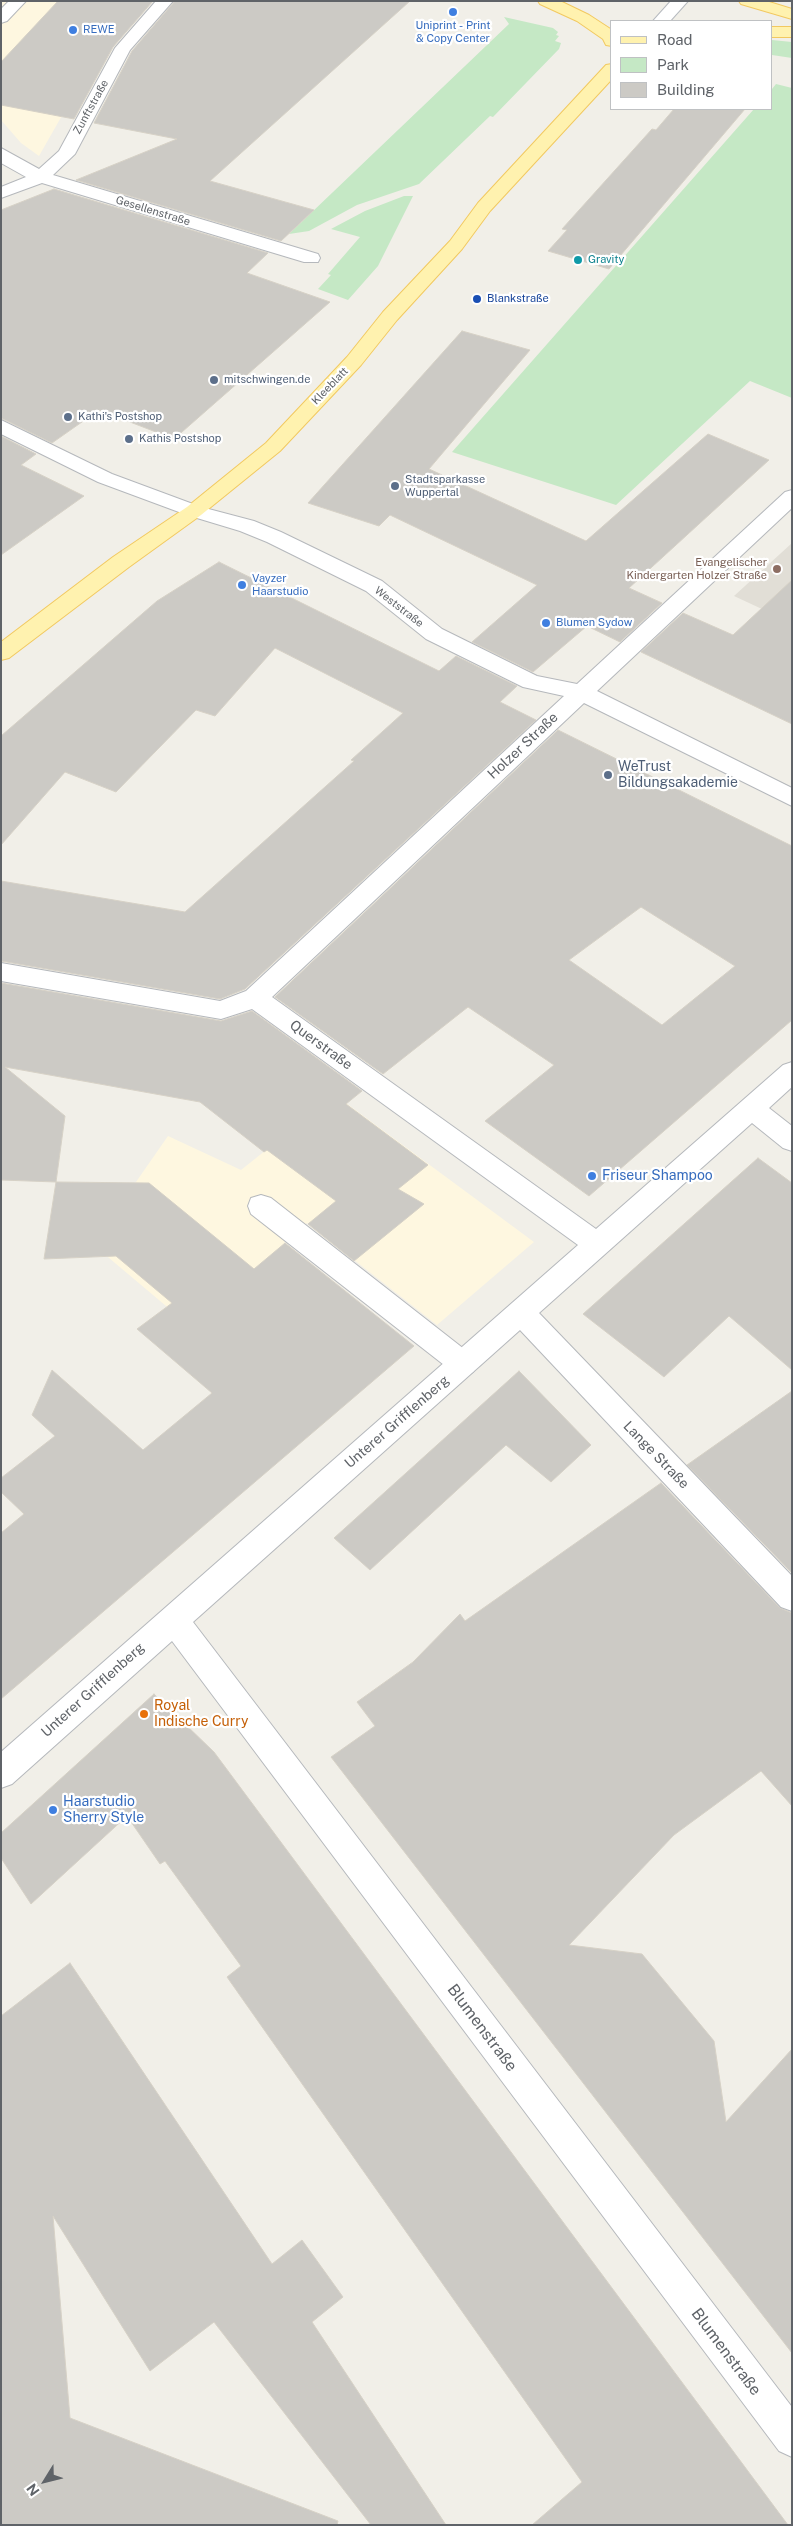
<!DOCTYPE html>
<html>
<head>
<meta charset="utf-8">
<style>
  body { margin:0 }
  #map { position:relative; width:793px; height:2526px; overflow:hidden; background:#f1efe8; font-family:"Public Sans",sans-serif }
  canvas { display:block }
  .frame { position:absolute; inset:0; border:2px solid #5f6368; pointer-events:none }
  .legend { position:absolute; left:610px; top:20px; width:162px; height:90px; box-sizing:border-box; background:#fff; border:1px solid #bfc1c3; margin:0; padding:6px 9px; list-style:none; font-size:15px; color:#5f6368 }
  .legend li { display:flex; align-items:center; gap:10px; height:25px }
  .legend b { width:25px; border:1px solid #bfc1c3 }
  .north { position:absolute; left:20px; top:2456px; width:50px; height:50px; -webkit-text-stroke:4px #fff; paint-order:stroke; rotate:234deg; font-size:14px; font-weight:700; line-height:20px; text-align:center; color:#5f6368 }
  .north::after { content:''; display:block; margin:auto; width:18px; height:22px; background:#5f6368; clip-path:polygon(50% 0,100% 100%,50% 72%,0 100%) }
</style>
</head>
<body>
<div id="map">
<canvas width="793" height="2526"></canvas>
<div class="frame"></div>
<ul class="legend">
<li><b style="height:6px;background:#fff2af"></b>Road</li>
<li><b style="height:14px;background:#c5e8c5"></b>Park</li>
<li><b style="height:14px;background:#cccac5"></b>Building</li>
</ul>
<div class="north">N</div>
</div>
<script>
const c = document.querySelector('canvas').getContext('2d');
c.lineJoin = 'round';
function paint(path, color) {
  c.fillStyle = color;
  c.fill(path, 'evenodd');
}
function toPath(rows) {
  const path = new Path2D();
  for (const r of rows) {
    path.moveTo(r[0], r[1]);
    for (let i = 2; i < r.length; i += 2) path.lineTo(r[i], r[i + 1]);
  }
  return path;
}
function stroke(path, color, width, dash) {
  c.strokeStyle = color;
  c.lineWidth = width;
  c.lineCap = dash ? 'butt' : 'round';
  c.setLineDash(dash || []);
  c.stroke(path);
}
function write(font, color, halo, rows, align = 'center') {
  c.font = font + ' "Public Sans",sans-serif';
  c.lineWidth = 4.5;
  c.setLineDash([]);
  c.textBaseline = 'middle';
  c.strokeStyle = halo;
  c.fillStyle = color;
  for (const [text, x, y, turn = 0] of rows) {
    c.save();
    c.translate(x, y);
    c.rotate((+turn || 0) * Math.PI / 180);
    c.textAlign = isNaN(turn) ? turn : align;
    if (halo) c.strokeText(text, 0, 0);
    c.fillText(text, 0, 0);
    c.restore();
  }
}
paint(toPath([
  [1,1,142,1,80,84,39,156,21,143,1,120],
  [335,1095,534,1242,437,1325,307,1223,284,1242,322,1274,223,1354,96,1247,117,1183,129,1192,168,1136,241,1170]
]), '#fef7e0');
paint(toPath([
  [792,543,792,623,734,596]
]), '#e1ded6');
paint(toPath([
  [504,17,553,28,558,32,556,35,559,36,555,41,561,43,559,49,493,117,490,116,419,184,357,205,309,231,289,234,509,24],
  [772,40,792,42,792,58,772,55],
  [776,84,792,88,792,398,750,381,616,505,452,452,754,109,772,109,772,89],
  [404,196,413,196,378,266,348,300,318,289,331,275,328,274,360,237,331,229,365,211]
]), '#c5e8c5');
const building = toPath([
  [58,1,153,1,113,47,74,119,1,105,1,62,58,1],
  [175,1,410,1,210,181,314,210,281,241,76,180,177,139,94,123,132,51,175,1],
  [674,109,745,109,609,269,548,251,567,230,562,229,652,129,656,130,674,109],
  [54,189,268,253,247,273,330,302,174,439,99,410,52,443,1,418,1,210,54,189],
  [462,331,530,350,429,469,586,541,708,434,769,460,629,588,662,603,620,642,587,626,533,672,472,642,537,585,390,515,379,526,308,503,462,331],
  [1,436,36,454,21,465,84,496,1,555,1,436],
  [219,562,439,671,456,656,517,686,500,702,536,720,245,989,220,999,1,961,1,881,185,912,354,761,351,760,403,713,275,648,215,716,196,710,116,792,65,772,1,845,1,736,157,601,219,562],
  [792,580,792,724,641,652,683,613,733,635,792,580],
  [558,730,792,846,792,1020,589,1196,485,1121,554,1065,468,1007,383,1074,275,997,558,730],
  [641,907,735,966,662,1025,569,960,641,907],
  [1,983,221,1021,252,1011,362,1091,346,1104,428,1165,398,1189,424,1204,354,1261,308,1224,336,1201,267,1150,264,1152,200,1102,5,1067,65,1116,56,1182,1,1180,1,983],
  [758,1158,792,1183,792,1370,729,1316,664,1377,583,1314,758,1158],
  [56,1182,149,1183,254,1269,285,1243,414,1346,1,1699,1,1533,24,1514,1,1492,1,1478,55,1436,32,1415,52,1370,143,1450,212,1393,137,1329,172,1303,116,1256,44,1259,56,1182],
  [519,1371,591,1445,551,1482,506,1445,370,1570,334,1538,519,1371],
  [792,1391,792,1573,687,1465,792,1391],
  [661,1483,780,1608,792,1613,792,1806,761,1771,674,1835,569,1945,642,1954,714,2041,726,2122,792,2049,792,2353,331,1757,375,1726,357,1702,413,1662,460,1614,465,1621,661,1483],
  [154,1694,214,1752,788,2525,532,2525,582,2482,227,1977,241,1966,165,1861,160,1864,127,1816,31,1904,1,1858,1,1833,154,1694],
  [70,1963,272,2264,302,2240,343,2297,312,2322,446,2525,371,2525,214,2322,150,2371,53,2216,70,2418,338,2521,337,2525,1,2525,1,2016,70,1963]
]);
paint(building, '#cccac5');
stroke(building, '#d6d1c6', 1);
const service = toPath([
  [9,1,26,1,7,21,1,23,1,9,9,1],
  [261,1195,271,1198,473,1356,477,1364,473,1372,463,1376,453,1372,251,1214,248,1206,251,1198,261,1195]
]);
const minor = toPath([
  [156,1,173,1,130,50,75,154,53,175,318,254,320,258,318,262,304,262,42,183,1,198,1,187,26,177,1,163,1,148,39,169,59,151,115,48,156,1],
  [1,420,112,474,201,507,254,521,281,532,382,581,442,629,537,676,577,684,785,492,792,490,792,508,597,691,792,788,792,806,584,703,272,997,596,1229,783,1065,792,1062,792,1087,769,1108,792,1126,792,1151,783,1148,752,1123,539,1313,792,1576,792,1611,781,1607,520,1330,193,1622,792,2407,792,2457,779,2451,172,1641,12,1784,1,1788,1,1752,578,1245,252,1009,221,1019,1,981,1,963,220,1001,246,991,564,696,523,687,426,639,366,591,267,542,240,531,187,515,98,482,1,434,1,420]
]);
const secondary = toPath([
  [671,1,688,1,670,21,653,21,671,1]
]);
const primary = toPath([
  [538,1,560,1,589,15,612,30,612,46,606,45,603,39,577,21,540,4,538,1],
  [739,1,766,1,792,9,792,19,741,4,739,1],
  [772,27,792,27,792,37,772,37,772,27],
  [612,64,612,79,490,211,462,249,397,320,361,365,280,451,201,515,129,567,9,658,1,660,1,642,113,557,187,507,266,443,347,357,383,312,450,241,478,203,606,65,612,64]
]);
stroke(service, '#b5b8bc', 2);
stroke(minor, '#b5b8bc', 2);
stroke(secondary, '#b6babf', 2);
stroke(primary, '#f2c960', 2);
paint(service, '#fff');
paint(minor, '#fff');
paint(secondary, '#fff');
paint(primary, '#fff2af');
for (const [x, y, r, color] of [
  [453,12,5,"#3f7fe0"],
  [73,30,5,"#3f7fe0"],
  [578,260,5,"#0f9aa8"],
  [477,299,5,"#1a4fb4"],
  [214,380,5,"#5c6f8a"],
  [68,417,5,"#5c6f8a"],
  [129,439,5,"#5c6f8a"],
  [395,486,5,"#5c6f8a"],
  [777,569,5,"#8d6e63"],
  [242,585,5,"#3f7fe0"],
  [546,623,5,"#3f7fe0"],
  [608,775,5,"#5c6f8a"],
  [592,1176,5,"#3f7fe0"],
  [144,1714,5,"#e8710a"],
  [53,1810,5,"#3f7fe0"]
]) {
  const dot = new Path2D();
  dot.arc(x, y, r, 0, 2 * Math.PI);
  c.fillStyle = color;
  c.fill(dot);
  stroke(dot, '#fff', 2);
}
write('11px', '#366cbe', '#fff', [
  ["Uniprint - Print",453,26,"center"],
  ["& Copy Center",453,39,"center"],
  ["REWE",83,30],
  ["Vayzer",252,579],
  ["Haarstudio",252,592],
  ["Blumen Sydow",556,623]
], 'left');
write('11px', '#5f6368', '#fff', [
  ["Zunftstraße",91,107,-61],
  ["Gesellenstraße",153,211,17],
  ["Kleeblatt",330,386,-46],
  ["Weststraße",399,607,38]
]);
write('11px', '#0d838f', '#fff', [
  ["Gravity",588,260]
], 'left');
write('11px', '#164399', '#fff', [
  ["Blankstraße",487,299]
], 'left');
write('11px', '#4e5e75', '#fff', [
  ["mitschwingen.de",224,380],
  ["Kathi's Postshop",78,417],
  ["Kathis Postshop",139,439],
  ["Stadtsparkasse",405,480],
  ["Wuppertal",405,493]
], 'left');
write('11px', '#785e54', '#fff', [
  ["Evangelischer",767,563],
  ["Kindergarten Holzer Straße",767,576]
], 'right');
write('14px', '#5f6368', '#fff', [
  ["Holzer Straße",523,746,-43],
  ["Querstraße",321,1045,36],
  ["Unterer Grifflenberg",397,1422,-41],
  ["Lange Straße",656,1455,46],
  ["Unterer Grifflenberg",93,1690,-42]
]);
write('14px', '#4e5e75', '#fff', [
  ["WeTrust",618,767],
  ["Bildungsakademie",618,783]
], 'left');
write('14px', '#366cbe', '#fff', [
  ["Friseur Shampoo",602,1176],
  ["Haarstudio",63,1802],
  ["Sherry Style",63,1818]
], 'left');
write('14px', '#c56008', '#fff', [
  ["Royal",154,1706],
  ["Indische Curry",154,1722]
], 'left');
write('16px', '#5f6368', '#fff', [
  ["Blumenstraße",482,2028,53],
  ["Blumenstraße",726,2352,53]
]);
</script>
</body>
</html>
